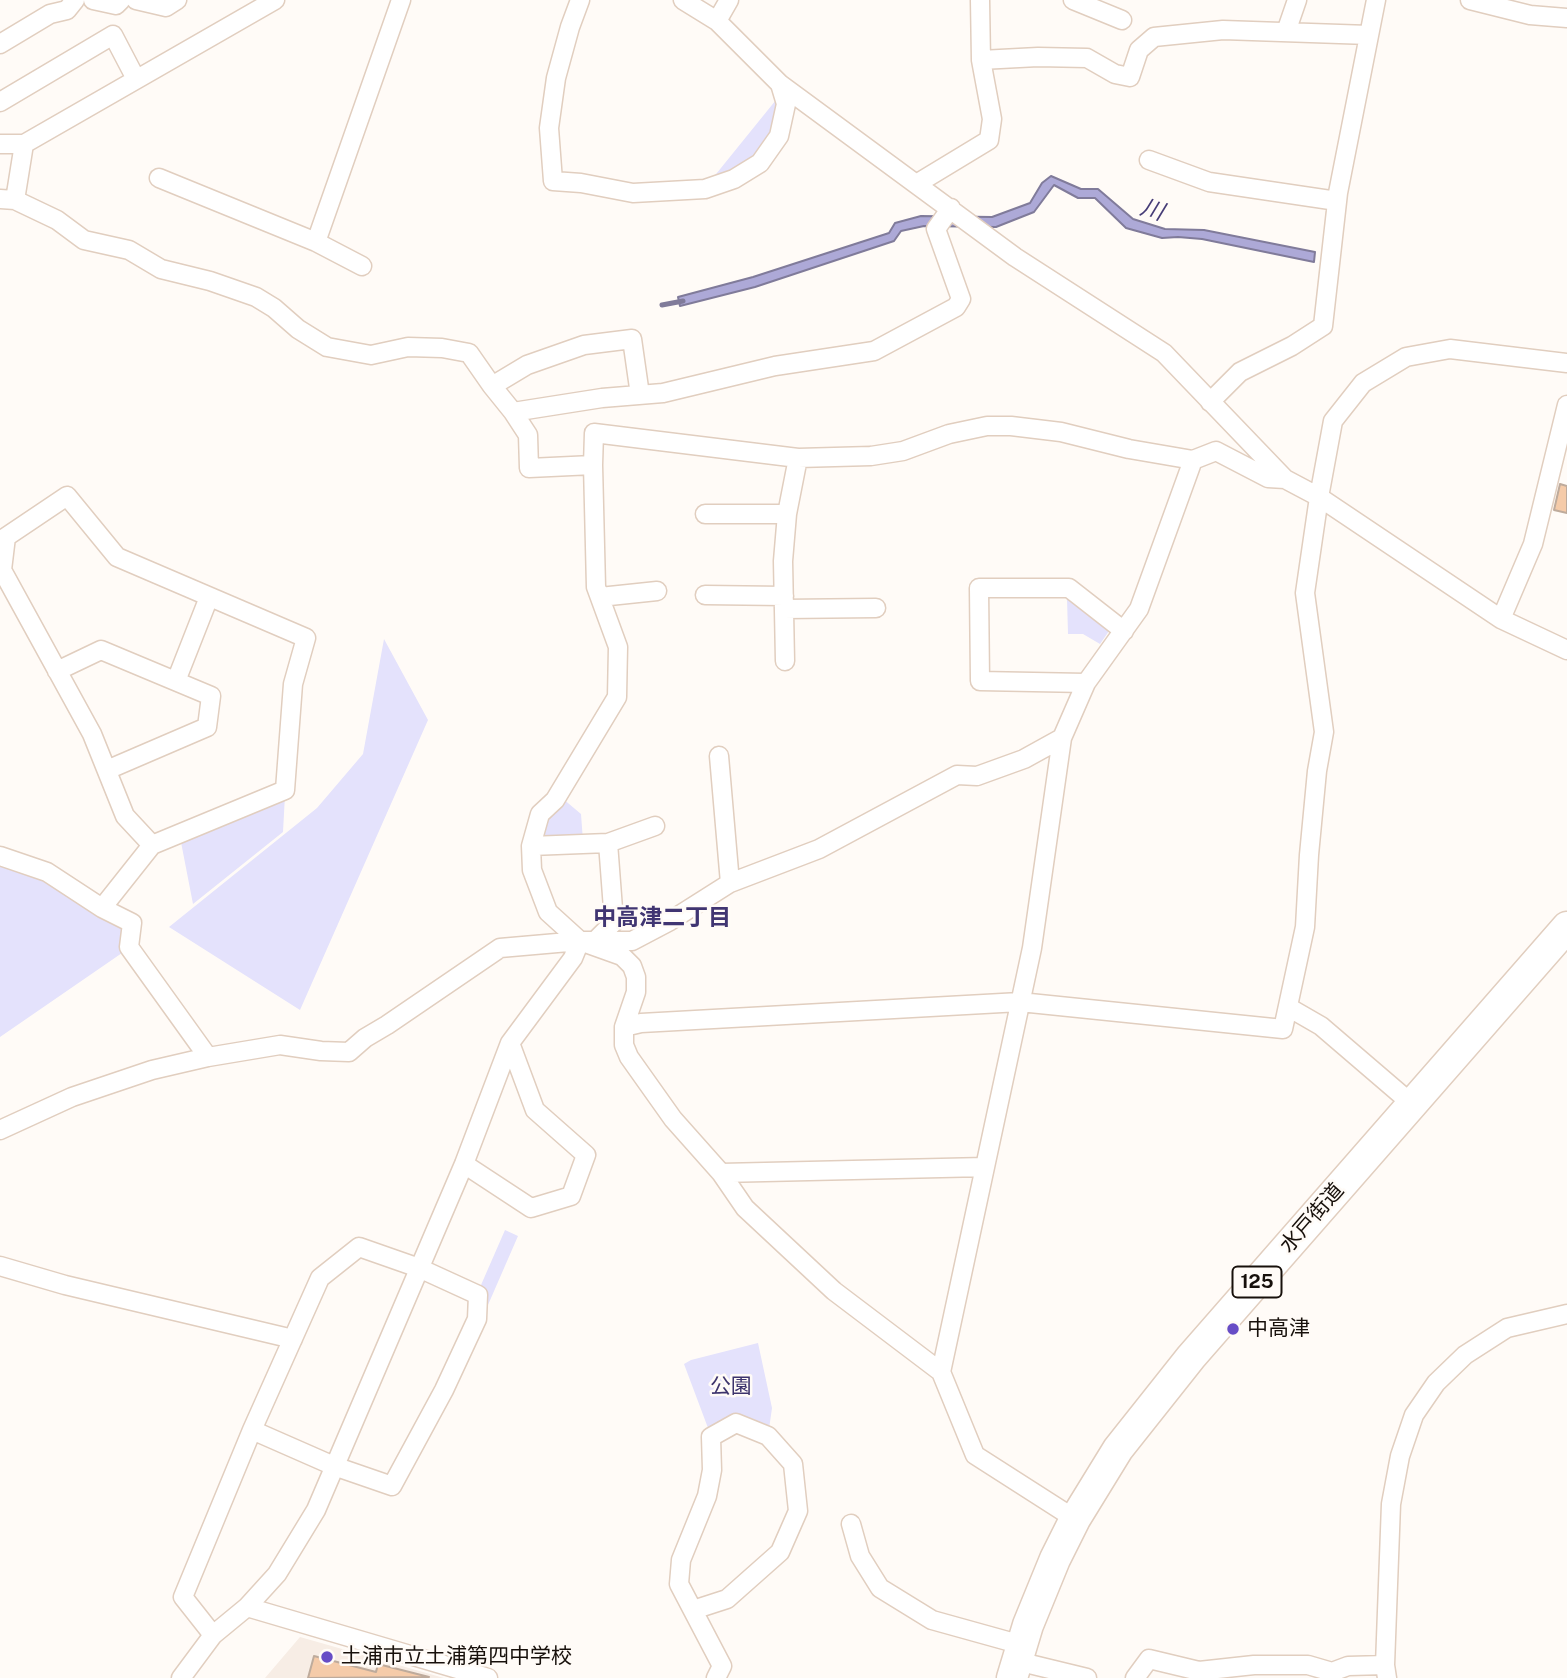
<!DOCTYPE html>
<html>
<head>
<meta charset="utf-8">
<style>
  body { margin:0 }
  canvas { display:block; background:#fffbf7 }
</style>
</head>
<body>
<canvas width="1567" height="1678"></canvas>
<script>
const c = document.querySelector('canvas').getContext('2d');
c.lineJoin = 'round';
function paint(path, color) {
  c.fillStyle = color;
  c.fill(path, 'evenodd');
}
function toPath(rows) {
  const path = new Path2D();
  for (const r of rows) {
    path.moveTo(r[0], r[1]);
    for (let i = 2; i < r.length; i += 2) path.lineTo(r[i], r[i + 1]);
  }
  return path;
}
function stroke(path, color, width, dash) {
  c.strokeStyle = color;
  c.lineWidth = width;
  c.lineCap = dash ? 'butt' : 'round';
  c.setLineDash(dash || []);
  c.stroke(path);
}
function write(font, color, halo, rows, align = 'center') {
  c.font = font + ' "Public Sans","Noto Sans JP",sans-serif';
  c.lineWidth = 5;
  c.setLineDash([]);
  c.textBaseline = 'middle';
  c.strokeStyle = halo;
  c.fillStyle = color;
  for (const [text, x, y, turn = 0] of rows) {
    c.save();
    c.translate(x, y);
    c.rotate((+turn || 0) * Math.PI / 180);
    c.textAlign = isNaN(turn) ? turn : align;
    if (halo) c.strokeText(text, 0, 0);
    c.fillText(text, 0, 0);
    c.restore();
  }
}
paint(toPath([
  [300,1637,444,1678,265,1678]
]), '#f7ede5');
paint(toPath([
  [780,95,764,166,708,184],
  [1067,598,1109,631,1100,644,1083,634,1068,634],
  [384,639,428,720,300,1010,169,927,317,808,363,754],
  [285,795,283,832,193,904,180,837],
  [562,798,581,814,583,841,536,842,545,817],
  [0,861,43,877,126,927,122,953,0,1037],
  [505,1230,518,1236,481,1321,481,1285],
  [758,1343,772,1408,768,1436,736,1422,711,1436,684,1364,691,1360]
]), '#e4e2fc');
const water = toPath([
  [1051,176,1081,189,1098,189,1133,219,1165,229,1204,230,1315,252,1314,262,1202,239,1178,237,1162,238,1126,228,1095,198,1078,198,1054,185,1034,212,996,227,924,226,901,231,894,241,755,287,680,306,678,297,753,277,889,233,895,223,921,216,992,217,1030,203,1042,183,1051,176]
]);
paint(water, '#ada9d7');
stroke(water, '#807b9a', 2);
stroke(toPath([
  [662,305,683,301]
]), '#807b9a', 5);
const building = toPath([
  [1560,484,1567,486,1567,513,1554,510,1560,484],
  [314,1656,376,1672,378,1664,429,1677,308,1678,314,1656]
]);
paint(building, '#f5cba9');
stroke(building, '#beab9c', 2);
const minor = toPath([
  [93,0,116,5,121,0],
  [136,0,166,7,177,0],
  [580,0,570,27,556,78,549,128,553,181,581,183,633,193,705,189,734,179,760,163,779,136,786,104,780,84],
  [683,0,717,21,780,84,1015,257,1164,353,1285,479,1319,497,1501,619,1567,650],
  [1073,0,1122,20],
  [1470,0,1530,15,1567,18],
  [717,21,729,0],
  [1286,32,1297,0],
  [0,44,50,14,67,10,75,0],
  [981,60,1038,57,1087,58,1115,74,1130,77,1139,50,1154,37,1223,30,1369,35],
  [0,102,113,35,136,79],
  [0,144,24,144],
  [1149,160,1209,182,1337,201],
  [159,178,316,242],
  [918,183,989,140,992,119,981,60,980,0],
  [0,199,15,200,57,220,84,240,129,250,161,269,210,281,256,297,274,308,298,329,327,347,371,355,408,347,442,348,469,353,492,386],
  [15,200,24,144,275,0],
  [362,266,316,242,401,0],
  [1210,402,1240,372,1292,346,1323,326,1338,193,1376,0],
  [513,412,492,386,527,365,584,345,632,339,640,395],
  [593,465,594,433,798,458,871,456,903,451,949,434,987,426,1011,426,1061,432,1129,449,1193,460,1216,451,1268,478,1285,479],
  [705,514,787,514],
  [705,595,784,596],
  [600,597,657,591],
  [784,609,876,608],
  [1501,619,1533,544,1567,405],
  [785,661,783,561,787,514,798,458],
  [57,671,101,650,211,696,207,727,107,770],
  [176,681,209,597],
  [1086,683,980,681,979,588,1069,588,1124,631],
  [719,756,730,883],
  [531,846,608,843,655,826],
  [0,856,47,872,102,908,132,923,129,947,208,1057],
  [102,908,152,845,285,790,293,684,306,638,117,557,67,496,6,537,2,570,92,734,125,816,152,845],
  [594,942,614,922,608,843],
  [1288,1007,1321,1026,1412,1104],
  [624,1027,641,1023,1020,1002,1283,1029,1305,927,1309,855,1317,771,1324,732,1305,593,1319,497,1333,421,1363,383,1406,357,1450,349,1567,363],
  [0,1130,72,1097,152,1070,208,1057,280,1045,321,1051,349,1052,365,1038,387,1025,500,948,580,941,632,941,670,921,730,883,819,849,957,775,977,776,1024,759,1062,738],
  [464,1164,531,1208,571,1196,586,1155,535,1110,510,1043],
  [721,1173,985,1167],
  [0,1266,65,1285,293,1339],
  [941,1372,834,1291,745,1208,721,1173,673,1119,629,1057,624,1045,624,1027,636,992,636,977,632,966,622,956,580,941,548,912,532,870,531,846,540,814,555,800,617,697,618,647,596,587,593,465,529,468,528,435,513,412,602,398,663,393,775,366,874,351,956,307,961,299,936,229,951,208],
  [1075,1519,975,1455,941,1372,1032,948,1062,738,1086,683,1139,609,1193,460],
  [851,1524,860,1556,880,1588,932,1620,1022,1645],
  [247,1607,488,1678],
  [693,1610,727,1599,780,1552,798,1511,793,1464,768,1436,736,1423,711,1437,712,1470,707,1496,681,1560,679,1584,722,1666,716,1678],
  [213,1635,183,1597,252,1430,320,1278,359,1247,419,1268,478,1295,477,1319,444,1390,392,1486,334,1466,252,1430],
  [1017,1661,1087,1678],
  [181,1678,213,1635,247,1607,277,1574,316,1510,464,1164,510,1043,573,958,580,941],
  [1135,1678,1149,1659,1199,1671,1254,1665,1308,1665,1332,1672,1348,1666,1385,1665],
  [1387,1678,1385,1665,1391,1504,1400,1456,1414,1415,1436,1383,1465,1355,1507,1328,1567,1314]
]);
const trunk = toPath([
  [1012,1678,1028,1625,1055,1559,1075,1519,1118,1449,1191,1357,1567,927]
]);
stroke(minor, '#e1cebf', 21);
stroke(trunk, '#e1cebf', 33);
stroke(minor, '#fff', 18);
stroke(trunk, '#fff', 30);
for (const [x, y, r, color] of [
  [1233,1329,7,"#674dc6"],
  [327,1657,7,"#674dc6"]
]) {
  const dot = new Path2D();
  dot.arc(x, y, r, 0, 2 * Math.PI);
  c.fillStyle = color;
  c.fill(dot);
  stroke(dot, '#fffbf7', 2.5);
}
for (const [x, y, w] of [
  [1257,1282,49]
]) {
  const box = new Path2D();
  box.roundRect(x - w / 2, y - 15.5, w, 31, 5);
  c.fillStyle = '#fffbf7';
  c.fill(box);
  stroke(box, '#17100b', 2);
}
write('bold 19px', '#17100b', null, [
  ["125",1257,1282]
]);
write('21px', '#17100b', '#fffbf7', [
  ["水戸街道",1312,1218,-49]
]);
write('21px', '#17100b', '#fffbf7', [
  ["中高津",1247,1329],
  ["土浦市立土浦第四中学校",341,1657]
], 'left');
write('21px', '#3c336c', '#fffbf7', [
  ["公園",731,1387]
]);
write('italic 23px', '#463c77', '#fffbf7', [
  ["川",1152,210,17]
]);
write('bold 23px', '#403572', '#fffbf7', [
  ["中高津二丁目",662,918]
]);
</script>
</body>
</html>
